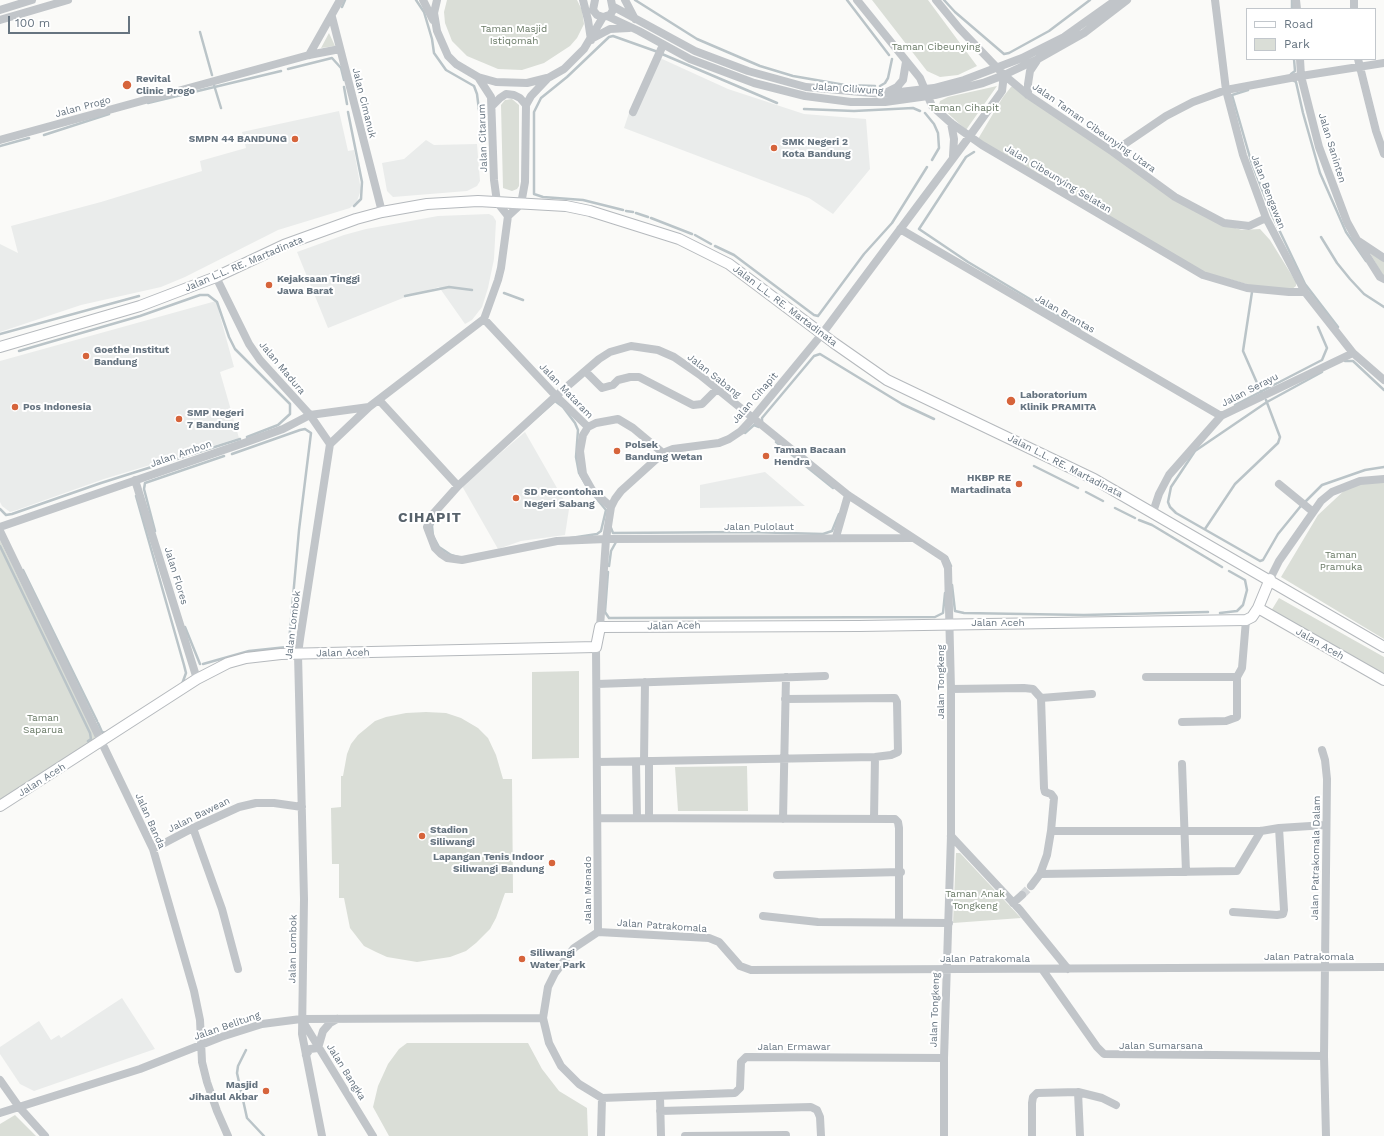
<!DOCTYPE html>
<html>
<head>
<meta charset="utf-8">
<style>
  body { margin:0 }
  #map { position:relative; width:1384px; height:1136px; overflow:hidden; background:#fafaf8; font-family:"Work Sans",sans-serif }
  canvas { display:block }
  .legend { position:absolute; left:1246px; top:8px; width:130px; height:52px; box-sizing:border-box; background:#fff; border:1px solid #c2c7cc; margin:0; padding:5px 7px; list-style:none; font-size:12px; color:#667480 }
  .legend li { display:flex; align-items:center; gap:8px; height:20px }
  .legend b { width:20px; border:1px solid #c2c7cc }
  .scale { position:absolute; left:8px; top:16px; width:122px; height:18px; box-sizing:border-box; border:2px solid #667480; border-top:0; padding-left:5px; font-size:12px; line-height:14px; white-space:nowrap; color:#667480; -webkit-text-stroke:3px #fff; paint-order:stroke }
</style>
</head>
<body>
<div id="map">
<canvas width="1384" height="1136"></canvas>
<ul class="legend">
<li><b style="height:5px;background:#fff"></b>Road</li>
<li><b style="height:11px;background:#daded7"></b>Park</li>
</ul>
<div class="scale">100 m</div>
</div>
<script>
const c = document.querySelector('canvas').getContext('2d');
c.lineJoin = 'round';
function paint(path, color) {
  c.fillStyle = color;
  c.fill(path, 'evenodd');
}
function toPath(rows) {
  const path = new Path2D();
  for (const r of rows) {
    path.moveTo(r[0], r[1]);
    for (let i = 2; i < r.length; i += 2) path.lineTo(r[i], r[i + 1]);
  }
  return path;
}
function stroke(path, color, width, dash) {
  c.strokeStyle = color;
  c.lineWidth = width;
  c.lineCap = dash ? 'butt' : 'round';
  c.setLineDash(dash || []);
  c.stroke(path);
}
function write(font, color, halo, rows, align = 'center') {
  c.font = font + ' "Work Sans",sans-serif';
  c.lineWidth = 4;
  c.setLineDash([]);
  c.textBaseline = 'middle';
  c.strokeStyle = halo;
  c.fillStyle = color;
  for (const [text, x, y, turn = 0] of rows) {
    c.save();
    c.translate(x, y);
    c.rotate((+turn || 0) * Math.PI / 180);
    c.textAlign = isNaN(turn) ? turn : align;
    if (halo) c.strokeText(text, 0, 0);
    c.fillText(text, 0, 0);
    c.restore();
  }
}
paint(toPath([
  [660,58,728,89,804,114,866,119,870,169,833,214,809,198,624,128,629,113],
  [339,111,348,151,354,150,361,190,357,201,350,208,278,230,185,277,161,287,81,305,0,332,0,244,18,253,11,226,101,202,202,171,200,161,246,148,242,132],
  [426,140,434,145,477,144,480,181,477,186,467,191,393,197,387,191,382,163,404,159],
  [489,214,493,216,496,221,494,259,488,288,482,307,472,320,465,324,439,287,403,298,328,328,297,252,344,235,366,229,438,216],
  [216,301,234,367,220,372,239,438,104,479,17,510,10,512,2,506,0,502,0,361],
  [525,432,569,509,565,535,521,541,498,549,462,486],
  [765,472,805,506,700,508,700,485],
  [122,998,155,1049,34,1091,20,1084,0,1054,0,1047,39,1021,51,1040,59,1035,61,1038]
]), '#eaeceb');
paint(toPath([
  [447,0,577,0,582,10,584,24,577,38,570,46,544,63,522,70,498,69,467,56,452,41,445,23,444,12],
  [872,0,928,0,977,66,958,75,940,77,927,71],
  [329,33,335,46,321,48],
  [1015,85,1216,222,1242,230,1260,229,1270,240,1296,282,1296,286,1291,290,1250,285,1204,272,978,139,1003,97,1011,87],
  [997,86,966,130,939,105,940,101,948,97],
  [512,99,519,105,519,186,517,189,512,191,503,188,501,105,505,100],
  [1368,250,1384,261,1384,277],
  [1370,482,1384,482,1384,639,1281,577,1318,515,1348,487],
  [0,540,97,740,0,805],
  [1279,598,1384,657,1384,675,1271,611],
  [579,671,579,758,532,759,532,672],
  [426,712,446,713,461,718,478,728,488,738,496,755,503,779,512,779,513,893,505,893,496,918,490,929,476,943,466,951,450,957,417,962,387,957,376,952,364,946,350,928,344,898,339,898,339,864,332,864,331,808,341,807,341,776,343,776,347,754,351,744,358,735,375,721,386,717,406,713],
  [747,766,748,811,678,811,675,767],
  [956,853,960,853,1021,918,953,923],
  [407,1043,528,1043,542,1069,559,1091,587,1108,588,1136,389,1136,373,1107,378,1086,388,1064,399,1049],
  [15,1115,36,1136,0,1136,0,1124]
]), '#daded7');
stroke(toPath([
  [416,0,424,12,432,39,434,53,446,70,474,86,477,94,479,110],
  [635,0,697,39,760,66,793,76,845,85,875,86],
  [847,0,889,55],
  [944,0,955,12,1004,54,1009,53,1049,31,1090,0],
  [1292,0,1292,9],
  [342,7,345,0],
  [200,32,212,75],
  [662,54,777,103],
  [288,69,332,58,341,68,344,80],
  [1291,74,1295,71,1294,59],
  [1292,80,1296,82,1303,113,1320,173,1346,232,1366,261],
  [214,85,221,108],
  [880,86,885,83,888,78,892,59],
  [344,87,347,104],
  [1248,90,1232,95,1251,161,1272,215,1305,284,1338,327],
  [148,103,281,71],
  [804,109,854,111,913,108,920,111],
  [348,112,362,182,361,199,354,206],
  [925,113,934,124,938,133,939,148,932,160],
  [44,135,109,114],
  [0,146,29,138],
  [974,152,966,157,919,229,968,262,1080,329],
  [623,210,583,200,543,197,534,194,534,112,541,98,567,77,609,37,613,36,658,52],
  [626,211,633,212],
  [636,213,648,217],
  [651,218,692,234],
  [695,235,711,244],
  [1321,237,1337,263,1350,279,1364,294,1384,307],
  [715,246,734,255,814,315,818,316,864,254,892,223,927,167],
  [1252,292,1243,351,1261,392],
  [504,293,523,300],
  [405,296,449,287,472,290],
  [0,334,139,296],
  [19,351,140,316,200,295,208,295,217,302,229,337,235,349,290,404,290,414,278,425,247,437],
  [1345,361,1353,361,1384,390],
  [1322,372,1267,402,1195,451,1171,487,1168,502,1170,507,1176,513,1260,561,1263,560,1278,534,1300,507,1322,485,1365,470,1384,467],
  [555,401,563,407,575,423,578,430,576,457,579,473,587,487,606,510,601,531,597,534,531,544,462,558,451,555,439,547,433,536,432,526,437,513,460,485,555,401],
  [1235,405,1322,360,1327,348,1318,327],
  [762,423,762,418,814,356,820,354,902,404,934,419],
  [745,433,754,425,759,427],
  [776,442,833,488],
  [1034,466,1078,488],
  [1086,492,1103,501],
  [136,496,184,665,186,673,182,684],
  [1115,508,1135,518],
  [0,509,6,515,12,514,101,483,240,439],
  [1139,520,1152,525,1222,567],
  [611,528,613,533,749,532,823,534,832,531,839,514],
  [1205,529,1235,484,1278,443,1280,437,1266,400],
  [155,531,144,489,145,483,224,456],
  [0,546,90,733,91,739,88,741],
  [947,557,951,566],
  [609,566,611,551,616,542],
  [23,570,97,721],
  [608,572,605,612,609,618,935,617,943,613,945,593],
  [952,585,955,611,964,613,1084,615,1208,612],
  [1220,613,1237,611,1243,605,1247,590,1245,580,1229,571],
  [185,627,200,664],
  [203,664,249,651,287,647,289,642,299,530,311,433,305,429,300,430,232,454],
  [98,723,102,732,106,733],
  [246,1050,238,1066,237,1073,247,1118,264,1136]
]), '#bac4c8', 2.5);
stroke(toPath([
  [1022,895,1031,886]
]), '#d5d8da', 8, [8, 4]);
const major = toPath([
  [0,347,140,306,216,277,284,245,356,219,382,212,427,204,478,201,566,206,590,211,679,239,729,264,834,343,887,380,1094,479,1384,647],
  [1258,608,1384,680],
  [0,806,197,679,228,663,246,658,281,654,596,647,600,627,859,626,1246,620,1252,617,1258,608,1270,579]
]);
stroke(major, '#b5b9bd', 12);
stroke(toPath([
  [423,0,433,20],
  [437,0,434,13,437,31,448,56,456,64,478,77,496,82,527,83,547,78],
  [583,0,588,20,591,40],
  [595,0,593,10,597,15,603,17,610,15,613,10,611,0],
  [625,0,635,19],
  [857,0,920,78,932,106,951,123,982,145,1203,275,1247,288,1289,292,1305,292],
  [936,0,959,28,1004,75,1028,95,1113,152,1175,197,1224,223,1249,226,1266,218],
  [1215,0,1226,90,1243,155,1266,218,1305,292,1353,353,1384,380],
  [1296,0,1297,9],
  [1354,0,1354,9],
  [614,7,695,51,748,71,806,87,883,94,934,88,964,80,1022,58,1064,37,1116,0],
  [0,10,32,0],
  [607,16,639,31,690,59,754,83,805,96,851,102,885,102,935,95,983,83,1004,75,1038,59,1084,33,1127,0],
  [332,17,382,212],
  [0,20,68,0],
  [593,38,610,29,629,28],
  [309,55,340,0],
  [1300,59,1301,76,1319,147,1347,222,1357,240,1384,258],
  [1358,59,1376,131,1384,154],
  [887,92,897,87,903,80,906,62],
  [1028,95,1028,84,1030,71,1038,59],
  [493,105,500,98,506,94,514,95,520,98,526,105],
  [633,112,663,45],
  [951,123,954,139,953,156],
  [0,140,309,55,340,49],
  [1113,152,1166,116,1193,102,1226,90,1301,76,1384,63],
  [508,216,521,204,525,182,526,105,531,96,548,78,564,69,584,49,603,17],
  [900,229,1221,416],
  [1358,242,1380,277,1384,279],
  [216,277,249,344,260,360,310,415,330,444],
  [484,319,556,396,588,427,583,435,580,451,583,474,592,490,611,507],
  [585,371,602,388,613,385,618,380,630,377,639,377,693,405,702,404,717,389],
  [379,400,458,486],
  [588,427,596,423,618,419,633,428,663,453],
  [135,480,197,679],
  [1279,484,1312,511],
  [1153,512,1159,494,1169,475,1221,416,1353,353],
  [0,527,244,443,283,429,310,415,369,407],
  [0,531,153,849,194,991,200,1020,202,1062,207,1082,217,1111,228,1136],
  [836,537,848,495],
  [912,538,606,539,557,541,462,560,447,558,441,554,435,548,427,527,433,514,458,486,556,396,599,359,610,352,631,346,658,350,674,357,700,375,848,495,944,558,948,568,951,689,951,836,944,1058,944,1136],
  [1270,579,1279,561,1321,501,1332,492,1360,481,1384,479],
  [600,627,606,539,611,507,615,499,621,491,663,453,673,449,719,443,729,439,741,431,752,419,822,334,969,137,1002,91,1004,75],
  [596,647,598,932],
  [1146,677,1237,677,1242,668,1246,620],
  [597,684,825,676],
  [951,689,1024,688,1033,689,1041,698,1044,788,1045,792,1051,794,1054,798,1051,831,1047,855,1040,874,1031,886],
  [1041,698,1092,694],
  [1182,722,1226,721,1237,717,1237,677],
  [1322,750,1325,760,1327,779,1324,1056,1326,1136],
  [644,761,645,682],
  [649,761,649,818],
  [597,762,875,757,891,755,898,752,897,702,895,698,785,699],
  [636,762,637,818],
  [1182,764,1186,872],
  [598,818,895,819,898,822,899,828,899,922],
  [783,819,786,677],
  [874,819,875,757],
  [193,828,222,909,238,969],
  [1051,831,1261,831,1279,828],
  [951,836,1020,910,1068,969],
  [153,849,193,828,239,807,256,803,274,803,302,807],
  [1040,874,1237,871,1261,831],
  [777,875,901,872],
  [1013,903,1022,895],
  [1233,912,1277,915,1283,914,1284,910,1279,828,1326,825],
  [763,916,818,922,949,923],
  [598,932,709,938,719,942,740,966,751,970,1384,967],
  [598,932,574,948,555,973,548,987,543,1018,549,1043,561,1066,579,1084,602,1098,735,1093,740,1088,741,1062,746,1057,944,1058],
  [1042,969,1097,1047,1104,1054,1324,1056],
  [302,1020,373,1136],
  [306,1055,310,1049,318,1048,323,1031,330,1023,337,1019],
  [0,1080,19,1107,45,1136],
  [1078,1092,1080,1136],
  [660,1097,661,1136],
  [660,1111,811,1107,817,1110,820,1117,821,1136],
  [0,1113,140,1069,221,1037,262,1024,301,1019,543,1018],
  [322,1136,302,1034,304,899,298,654,300,639,330,444,369,407,484,319,498,280,501,268,508,216,497,202,494,180,491,97,478,77],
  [601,1136,602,1098],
  [685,1136,786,1135],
  [1032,1136,1032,1103,1033,1097,1037,1093,1078,1092,1102,1098,1116,1105]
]), '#c1c5c9', 8);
stroke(major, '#fff', 10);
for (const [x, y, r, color] of [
  [127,85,5,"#d6643b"],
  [295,139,4,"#d6643b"],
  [774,148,4,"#d6643b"],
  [269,285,4,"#d6643b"],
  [86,356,4,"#d6643b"],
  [1011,401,5,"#d6643b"],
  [15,407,4,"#d6643b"],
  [179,419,4,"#d6643b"],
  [617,451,4,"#d6643b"],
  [766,456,4,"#d6643b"],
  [1019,484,4,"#d6643b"],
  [516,498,4,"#d6643b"],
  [422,836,4,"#d6643b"],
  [552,863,4,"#d6643b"],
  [522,959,4,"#d6643b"],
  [266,1091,4,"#d6643b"]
]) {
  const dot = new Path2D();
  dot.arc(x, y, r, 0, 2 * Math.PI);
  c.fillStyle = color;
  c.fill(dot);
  stroke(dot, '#fff', 1.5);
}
write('10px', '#687965', '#fff', [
  ["Taman Masjid",514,29],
  ["Istiqomah",514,41],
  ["Taman Cibeunying",936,47],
  ["Taman Cihapit",964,108],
  ["Taman",1341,555],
  ["Pramuka",1341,567],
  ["Taman",43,718],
  ["Saparua",43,730],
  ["Taman Anak",975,894],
  ["Tongkeng",975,906]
]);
write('bold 10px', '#667480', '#fff', [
  ["Revital",136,79],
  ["Clinic Progo",136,91],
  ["SMPN 44 BANDUNG",287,139,"right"],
  ["SMK Negeri 2",782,142],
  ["Kota Bandung",782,154],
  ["Kejaksaan Tinggi",277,279],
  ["Jawa Barat",277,291],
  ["Goethe Institut",94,350],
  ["Bandung",94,362],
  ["Laboratorium",1020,395],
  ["Klinik PRAMITA",1020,407],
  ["Pos Indonesia",23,407],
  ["SMP Negeri",187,413],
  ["7 Bandung",187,425],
  ["Polsek",625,445],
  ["Bandung Wetan",625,457],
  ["Taman Bacaan",774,450],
  ["Hendra",774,462],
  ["HKBP RE",1011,478,"right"],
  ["Martadinata",1011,490,"right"],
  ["SD Percontohan",524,492],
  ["Negeri Sabang",524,504],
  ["Stadion",430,830],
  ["Siliwangi",430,842],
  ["Lapangan Tenis Indoor",544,857,"right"],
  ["Siliwangi Bandung",544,869,"right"],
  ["Siliwangi",530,953],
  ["Water Park",530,965],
  ["Masjid",258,1085,"right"],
  ["Jihadul Akbar",258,1097,"right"]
], 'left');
write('10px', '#667480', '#fff', [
  ["Jalan Ciliwung",848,89,4],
  ["Jalan Cimanuk",364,103,76],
  ["Jalan Progo",83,107,-15],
  ["Jalan Taman Cibeunying Utara",1094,128,35],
  ["Jalan Citarum",483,138,-92],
  ["Jalan Saninten",1332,148,73],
  ["Jalan Cibeunying Selatan",1058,179,31],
  ["Jalan Bengawan",1268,192,69],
  ["Jalan L.L. RE. Martadinata",244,264,-23],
  ["Jalan L.L. RE. Martadinata",785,306,37],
  ["Jalan Brantas",1065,314,30],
  ["Jalan Madura",282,368,50],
  ["Jalan Sabang",714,376,38],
  ["Jalan Serayu",1250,390,-27],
  ["Jalan Mataram",566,391,46],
  ["Jalan Cihapit",755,398,-49],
  ["Jalan Ambon",181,454,-19],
  ["Jalan L.L. RE. Martadinata",1065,466,27],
  ["Jalan Pulolaut",759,527],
  ["Jalan Flores",176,576,73],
  ["Jalan Aceh",998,623],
  ["Jalan Lombok",293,625,-83],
  ["Jalan Aceh",674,626,-1],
  ["Jalan Aceh",1320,644,30],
  ["Jalan Aceh",343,653,-1],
  ["Jalan Tongkeng",941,682,-90],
  ["Jalan Aceh",42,780,-32],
  ["Jalan Bawean",199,815,-26],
  ["Jalan Banda",150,821,66],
  ["Jalan Patrakomala Dalam",1316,858,-89],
  ["Jalan Menado",588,890,-90],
  ["Jalan Patrakomala",662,926,4],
  ["Jalan Lombok",293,949,-89],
  ["Jalan Patrakomala",1309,957],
  ["Jalan Patrakomala",985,959],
  ["Jalan Tongkeng",935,1010,-88],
  ["Jalan Belitung",227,1026,-19],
  ["Jalan Sumarsana",1161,1046],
  ["Jalan Ermawar",794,1047],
  ["Jalan Bangka",346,1072,58]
]);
c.letterSpacing = '1px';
write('bold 14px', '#58636c', '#fff', [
  ["CIHAPIT",430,518]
]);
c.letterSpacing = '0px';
</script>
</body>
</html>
